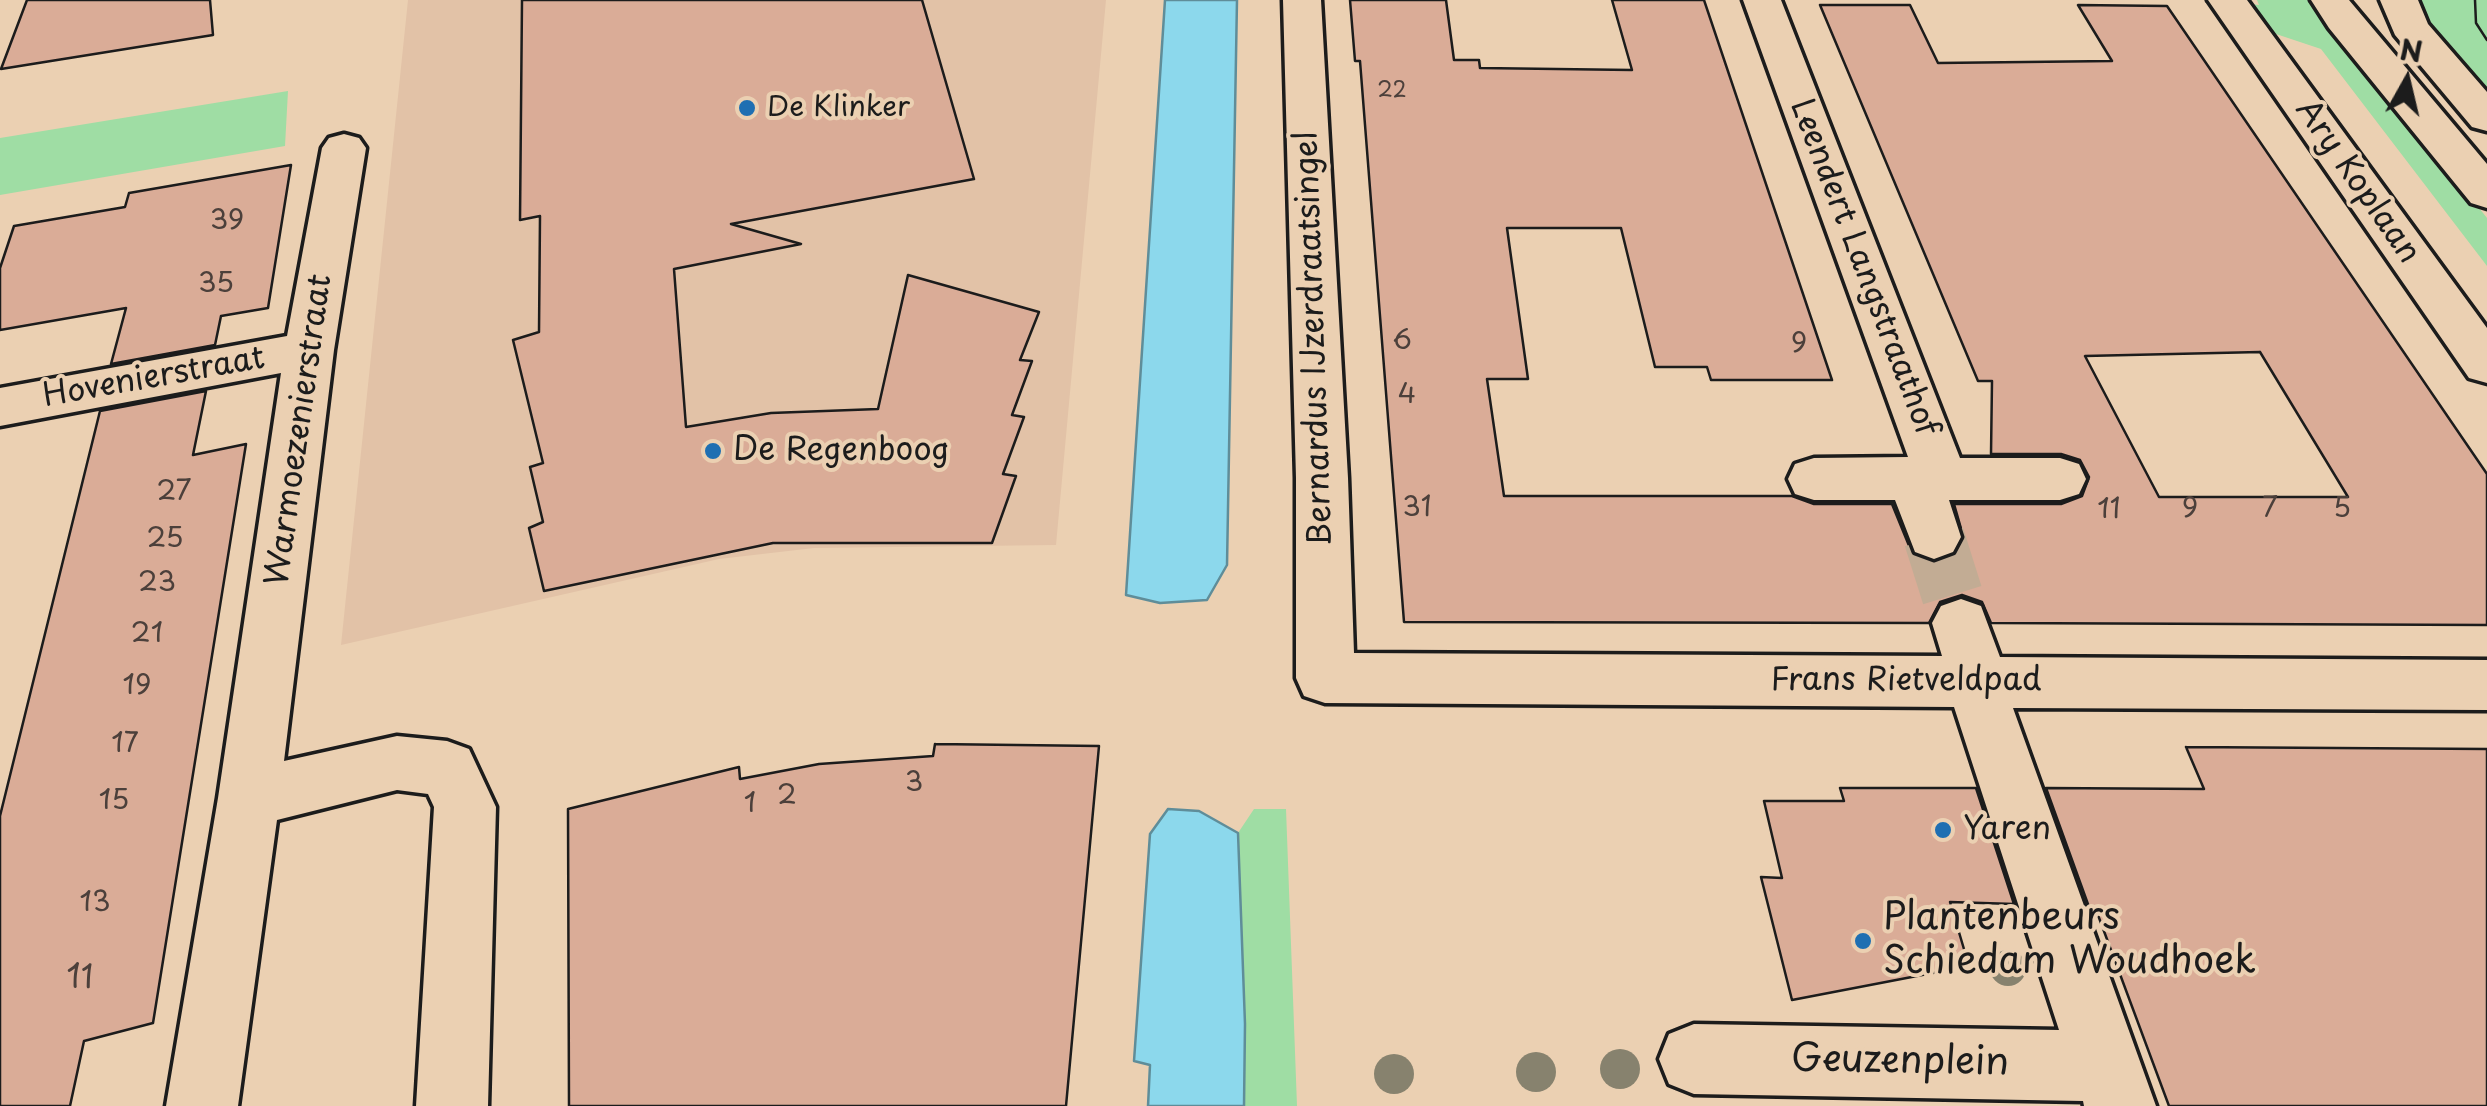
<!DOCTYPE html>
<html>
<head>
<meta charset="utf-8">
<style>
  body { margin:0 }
  #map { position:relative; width:2487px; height:1106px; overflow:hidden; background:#ebd0b2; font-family:"Playpen Sans",sans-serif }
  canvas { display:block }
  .north { position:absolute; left:2357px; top:30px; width:100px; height:100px; -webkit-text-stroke:8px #ebd0b2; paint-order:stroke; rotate:8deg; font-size:28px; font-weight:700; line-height:40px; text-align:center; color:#1c1c1c }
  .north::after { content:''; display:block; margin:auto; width:35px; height:45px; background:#1c1c1c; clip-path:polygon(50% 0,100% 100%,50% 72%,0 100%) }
</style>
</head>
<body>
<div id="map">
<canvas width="2487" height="1106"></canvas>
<div class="north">N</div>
</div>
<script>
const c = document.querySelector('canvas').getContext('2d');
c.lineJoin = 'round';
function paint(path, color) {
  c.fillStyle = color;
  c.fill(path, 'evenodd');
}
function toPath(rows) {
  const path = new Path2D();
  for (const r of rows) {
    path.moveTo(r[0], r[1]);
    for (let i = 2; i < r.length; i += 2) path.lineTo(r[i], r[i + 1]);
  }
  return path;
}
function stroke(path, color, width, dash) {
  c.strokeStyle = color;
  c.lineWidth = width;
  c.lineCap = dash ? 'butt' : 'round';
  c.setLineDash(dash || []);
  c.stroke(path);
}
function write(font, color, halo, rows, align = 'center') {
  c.font = font + ' "Playpen Sans",sans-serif';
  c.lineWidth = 8;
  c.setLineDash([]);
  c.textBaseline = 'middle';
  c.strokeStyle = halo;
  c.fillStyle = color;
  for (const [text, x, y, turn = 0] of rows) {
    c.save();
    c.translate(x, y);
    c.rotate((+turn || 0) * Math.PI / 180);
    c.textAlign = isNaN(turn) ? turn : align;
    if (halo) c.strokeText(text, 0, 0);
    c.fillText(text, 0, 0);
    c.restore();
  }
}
paint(toPath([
  [408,0,1106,0,1056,545,814,548,719,559,341,645]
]), '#e2c2a7');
paint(toPath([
  [2257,0,2308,0,2328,18,2487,218,2487,266,2321,49,2261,29,2250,4,2259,5],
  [2414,0,2487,0,2487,93,2420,17],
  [288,91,285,146,0,195,0,138],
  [1254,809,1286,809,1297,1106,1237,1106,1238,833]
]), '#9fdda4');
const water = toPath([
  [1165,0,1237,0,1227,565,1207,600,1160,603,1126,595,1165,0],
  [1168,809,1199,811,1238,833,1245,1024,1244,1106,1148,1106,1150,1065,1134,1061,1150,834,1168,809]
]);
paint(water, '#8cd8ec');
stroke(water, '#5f8d99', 2.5);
const building = toPath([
  [27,0,210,0,213,35,1,69,27,0],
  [522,0,922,0,974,179,731,224,801,244,674,269,686,427,771,413,878,409,908,275,1039,312,1020,360,1032,361,1012,415,1024,417,1003,474,1016,476,992,543,773,543,544,591,529,528,543,522,530,467,543,463,513,340,539,332,540,216,520,220,522,0],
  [1350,0,1446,0,1454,60,1479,60,1480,68,1632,70,1612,0,1704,0,1832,380,1711,380,1707,367,1655,367,1621,228,1507,228,1528,379,1487,379,1504,496,1792,496,1814,504,1892,504,1912,553,1933,563,1954,556,1964,539,1954,504,2061,504,2082,496,2089,477,2080,460,2061,454,1991,454,1992,381,1978,381,1820,5,1910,5,1938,63,2112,61,2078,5,2167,6,2487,474,2487,625,1991,623,1982,602,1962,595,1940,602,1929,623,1404,622,1360,61,1355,61,1350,0],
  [2260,352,2348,497,2159,497,2085,356,2260,352],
  [291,165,268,308,221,316,215,345,111,364,126,308,0,330,0,268,14,226,125,207,129,193,291,165],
  [206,391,193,455,246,444,153,1023,84,1041,70,1106,0,1106,0,816,100,411,206,391],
  [935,744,1099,746,1066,1106,569,1106,568,809,739,767,740,779,819,764,933,756,935,744],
  [2186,747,2487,749,2487,1106,2169,1106,2095,907,2089,907,2046,788,2204,789,2186,747],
  [1840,788,1976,788,2014,904,1950,902,1969,966,1792,1000,1761,877,1782,878,1764,801,1844,801,1840,788]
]);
paint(building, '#daac97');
stroke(building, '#1c1c1c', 2.5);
stroke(toPath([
  [1934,537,1961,623]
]), '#c2ac94', 61, [61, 30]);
const street = toPath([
  [1283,0,1321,0,1348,478,1354,653,1942,656,1932,623,1941,606,1961,599,1981,606,2000,657,2487,660,2487,710,2013,708,2156,1106,2084,1106,2083,1101,1694,1094,1669,1084,1659,1059,1669,1034,1694,1024,2059,1030,1954,707,1325,703,1304,696,1296,678,1296,478,1283,0],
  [1743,0,1781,0,1960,458,2060,458,2079,464,2086,479,2079,494,2060,500,1949,500,1961,537,1953,552,1934,559,1915,552,1895,500,1814,500,1795,494,1788,479,1795,464,1814,458,1908,457,1743,0],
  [2208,0,2247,0,2487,328,2487,383,2469,378,2208,0],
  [344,134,359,138,366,148,334,350,284,761,397,736,447,741,469,749,496,807,488,1106,416,1106,434,807,428,794,397,790,277,820,238,1106,166,1106,218,798,281,373,0,426,0,388,287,336,322,148,329,138,344,134]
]);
const secondary = toPath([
  [2311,0,2349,0,2487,164,2487,208,2471,203,2329,28,2311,0],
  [2380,0,2418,0,2428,24,2487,92,2487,131,2472,127,2395,35,2380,0]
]);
stroke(street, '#1c1c1c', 7);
stroke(secondary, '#1c1c1c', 7);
paint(street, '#ebd0b2');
paint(secondary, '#ebd0b2');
stroke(toPath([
  [2475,0,2476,23,2487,40]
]), '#1c1c1c', 2.5);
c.fillStyle = '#87826e';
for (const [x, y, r] of [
  [2008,968,18],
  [1620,1069,20],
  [1536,1072,20],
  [1394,1074,20]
]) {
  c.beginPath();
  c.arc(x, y, r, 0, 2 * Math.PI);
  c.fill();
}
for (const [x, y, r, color] of [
  [747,108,10,"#1f6fb2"],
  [713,451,10,"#1f6fb2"],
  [1943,830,10,"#1f6fb2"],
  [1863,941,10,"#1f6fb2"]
]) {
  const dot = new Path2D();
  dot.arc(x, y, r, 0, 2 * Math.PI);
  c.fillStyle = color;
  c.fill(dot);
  stroke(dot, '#ebd0b2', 4);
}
write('22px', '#4c403b', null, [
  ["22",1392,91]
]);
write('28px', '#1c1c1c', '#ebd0b2', [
  ["De Klinker",767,108]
], 'left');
write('28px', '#4c403b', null, [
  ["39",227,221],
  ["35",216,284],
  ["6",1402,341],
  ["9",1799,344],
  ["4",1407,395],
  ["27",174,492],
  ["31",1417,508],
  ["9",2190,509],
  ["7",2270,509],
  ["5",2342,509],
  ["11",2109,510],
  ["25",165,539],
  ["23",157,583],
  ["21",147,634],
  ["19",137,686],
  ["17",125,744],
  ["3",914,783],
  ["2",787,796],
  ["15",114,801],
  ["1",750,804],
  ["13",95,903]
]);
write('32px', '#1c1c1c', '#ebd0b2', [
  ["Ary Koplaan",2357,182,55],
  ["Leendert Langstraathof",1863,268,69],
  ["Bernardus IJzerdraatsingel",1315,339,-92],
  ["Hovenierstraat",154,378,-10],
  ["Warmoezenierstraat",300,430,-82],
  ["Frans Rietveldpad",1906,681]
]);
write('32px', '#1c1c1c', '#ebd0b2', [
  ["De Regenboog",733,451],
  ["Yaren",1963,830]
], 'left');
write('32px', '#4c403b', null, [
  ["11",80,979]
]);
write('38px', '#1c1c1c', '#ebd0b2', [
  ["Plantenbeurs",1883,919],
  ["Schiedam Woudhoek",1883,963]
], 'left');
write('38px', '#1c1c1c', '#ebd0b2', [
  ["Geuzenplein",1900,1062,1]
]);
</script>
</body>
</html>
